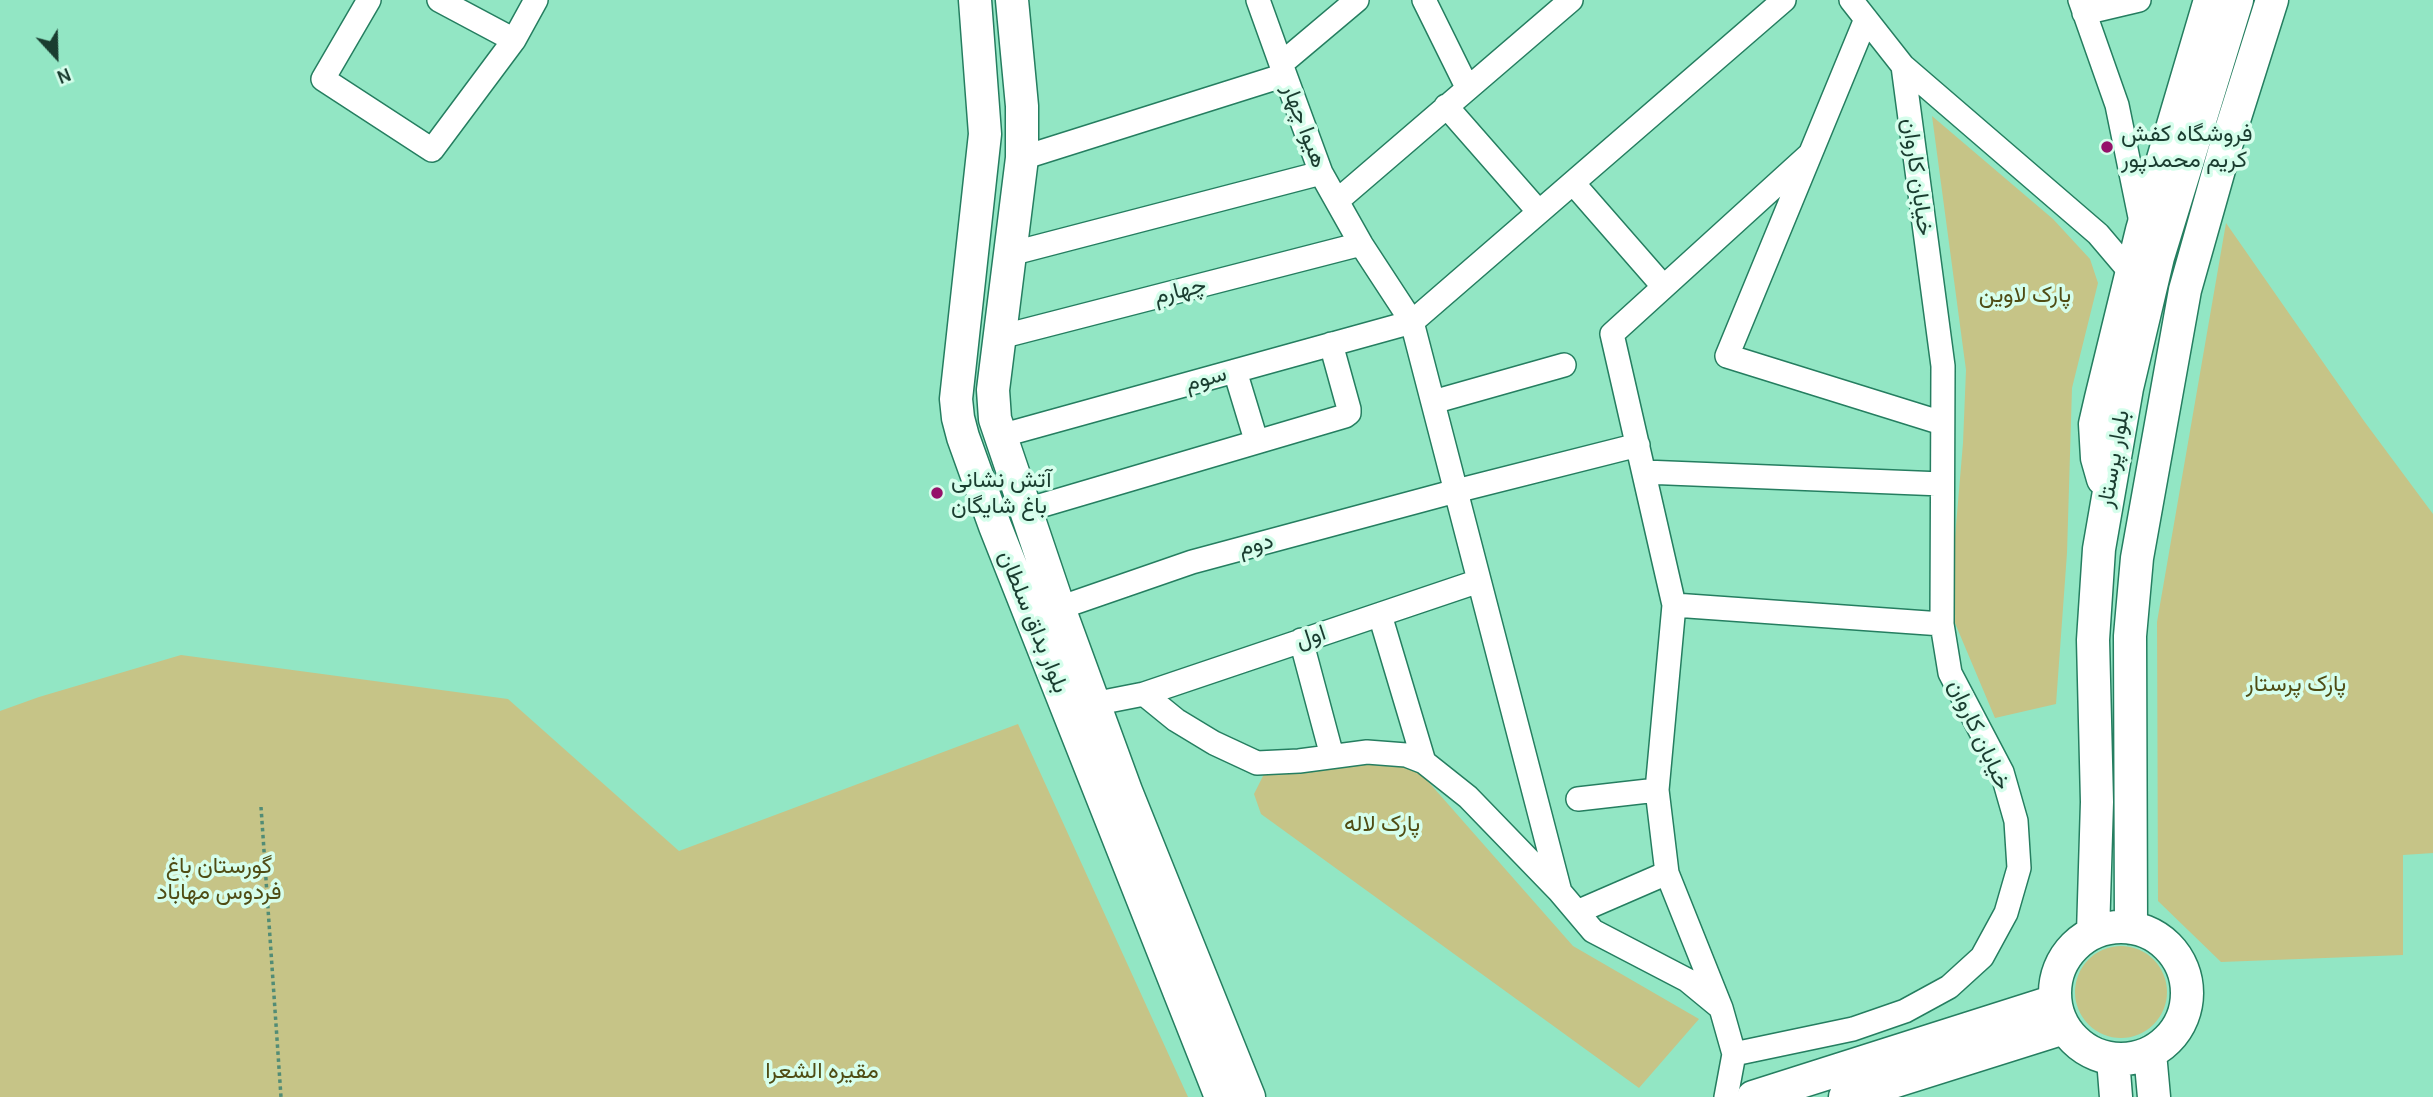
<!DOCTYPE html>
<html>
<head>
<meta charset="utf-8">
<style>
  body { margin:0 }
  #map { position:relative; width:2433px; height:1097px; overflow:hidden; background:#92e6c4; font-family:Karla,sans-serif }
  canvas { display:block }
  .north { position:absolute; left:21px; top:21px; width:70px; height:70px; -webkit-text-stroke:5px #d6feec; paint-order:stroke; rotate:158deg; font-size:19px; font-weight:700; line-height:28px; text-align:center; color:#1a3d30 }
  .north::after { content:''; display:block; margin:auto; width:24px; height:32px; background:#1a3d30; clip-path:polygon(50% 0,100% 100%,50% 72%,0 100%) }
</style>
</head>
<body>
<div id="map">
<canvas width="2433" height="1097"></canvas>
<div class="north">N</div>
</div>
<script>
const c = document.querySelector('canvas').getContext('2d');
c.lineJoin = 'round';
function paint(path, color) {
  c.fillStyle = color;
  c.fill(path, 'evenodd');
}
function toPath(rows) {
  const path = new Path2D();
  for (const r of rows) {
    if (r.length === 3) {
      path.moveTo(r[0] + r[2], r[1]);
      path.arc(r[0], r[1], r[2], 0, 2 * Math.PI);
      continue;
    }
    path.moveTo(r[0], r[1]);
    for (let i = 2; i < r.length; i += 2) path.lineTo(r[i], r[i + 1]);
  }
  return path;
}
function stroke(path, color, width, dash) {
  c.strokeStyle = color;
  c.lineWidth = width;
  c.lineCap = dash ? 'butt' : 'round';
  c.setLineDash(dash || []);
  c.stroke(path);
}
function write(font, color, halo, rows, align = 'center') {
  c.font = font + ' Karla,Vazirmatn,sans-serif';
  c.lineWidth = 7;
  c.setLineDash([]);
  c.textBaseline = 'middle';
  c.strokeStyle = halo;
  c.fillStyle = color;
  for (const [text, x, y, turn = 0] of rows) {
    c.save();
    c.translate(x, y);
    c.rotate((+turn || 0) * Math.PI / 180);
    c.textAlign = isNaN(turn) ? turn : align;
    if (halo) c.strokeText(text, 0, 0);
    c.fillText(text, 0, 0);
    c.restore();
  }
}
paint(toPath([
  [1932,116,2053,219,2090,259,2098,283,2072,388,2067,553,2056,704,1995,718,1952,616,1953,561,1963,443,1966,370],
  [2226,223,2364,421,2433,514,2433,853,2403,855,2403,955,2221,962,2158,901,2157,622],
  [181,655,508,699,679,851,1018,724,1188,1097,0,1097,0,711,39,697],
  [1393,761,1418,770,1573,946,1699,1019,1639,1088,1261,814,1254,794,1264,774,1278,769],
  [2121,992,46]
]), '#c6c487');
const street = toPath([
  [369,0,323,79,432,150,514,40],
  [439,0,514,40,536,0],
  [1258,0,1281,64],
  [1357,0,1281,64,1321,173,1361,244,1412,322,1560,892],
  [1424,0,1467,87],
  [1851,0,1903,66,2098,234,2132,274],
  [2080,0,2117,105,2142,227],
  [2084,13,2139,0],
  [1866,19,1727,356,1942,423],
  [1446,106,1539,212],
  [1022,158,1285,75],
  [1573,183,1663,286],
  [1337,201,1571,0],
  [1010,254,1321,173],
  [1000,337,1361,244],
  [1235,371,1256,440],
  [1433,402,1564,365],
  [1000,436,1412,322,1784,0],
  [1644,472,1942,484],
  [1026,510,1345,416,1349,413,1349,409,1331,344],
  [1674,605,1942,624],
  [1059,608,1192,562,1456,491,1638,445],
  [1380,615,1424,762],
  [1301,640,1332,756],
  [1144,694,1479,581],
  [1093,704,1144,694,1176,720,1214,743,1257,763,1299,761,1367,752,1406,755,1424,762,1468,797,1560,892,1593,931,1687,980,1721,1008,1734,1054],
  [1578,799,1657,790],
  [1577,912,1667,873],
  [1721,1008,1667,873,1657,790,1674,605,1612,334,1810,154],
  [1726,1097,1734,1054,1853,1029,1905,1011,1949,987,1982,957,2006,913,2019,868,2016,821,2002,772,1950,673,1942,624,1943,366,1903,66]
]);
const secondary = toPath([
  [975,0,985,134,956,399,958,418,963,437,995,526,1221,1097],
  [1012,0,1022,106,1022,158,993,390,995,419,1059,608,1126,791,1249,1097],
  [2103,479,2097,458,2095,424,2101,398,2142,230,2210,0],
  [2121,993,66],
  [2131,928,2130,636,2137,558,2185,290,2224,152,2272,0],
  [2093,933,2097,802,2093,640,2099,549,2127,388,2158,257,2237,0],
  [2150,1053,2154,1097],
  [2113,1059,2116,1097],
  [1753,1097,2055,1001],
  [1845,1097,2064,1028]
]);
stroke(street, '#257e60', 26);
stroke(secondary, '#257e60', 35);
stroke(toPath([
  [261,807,281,1097]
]), '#528c75', 3.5, [3.5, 3.5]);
stroke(street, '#fff', 23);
stroke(secondary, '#fff', 32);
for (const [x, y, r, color] of [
  [2107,147,7,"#95126a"],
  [937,493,7,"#95126a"]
]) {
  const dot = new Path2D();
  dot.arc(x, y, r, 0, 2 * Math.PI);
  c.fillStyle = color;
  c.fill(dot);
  stroke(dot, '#d6feec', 2.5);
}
write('23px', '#1a3d30', '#d6feec', [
  ["هیوا چهار",1304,126,69],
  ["خیابان کاروان",1917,177,82],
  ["چهارم",1180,291,-14],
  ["سوم",1206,379,-16],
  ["بلوار پرستار",2114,459,-80],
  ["دوم",1256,545,-15],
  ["بلوار بداق سلطان",1033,622,68],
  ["اول",1311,637,-18],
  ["خیابان کاروان",1979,735,65]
]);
write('23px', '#1a3d30', '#d6feec', [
  ["فروشگاه کفش",2121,134],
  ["کریم محمدپور",2121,160],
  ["آتش نشانی",951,480],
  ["باغ شایگان",951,506]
], 'left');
write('23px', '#4f4c14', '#d6feec', [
  ["پارک لاوین",2025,295],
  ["پارک پرستار",2296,684],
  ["پارک لاله",1382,824],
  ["گورستان باغ",219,866],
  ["فردوس مهاباد",219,892],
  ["مقیره الشعرا",822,1071]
]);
</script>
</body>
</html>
